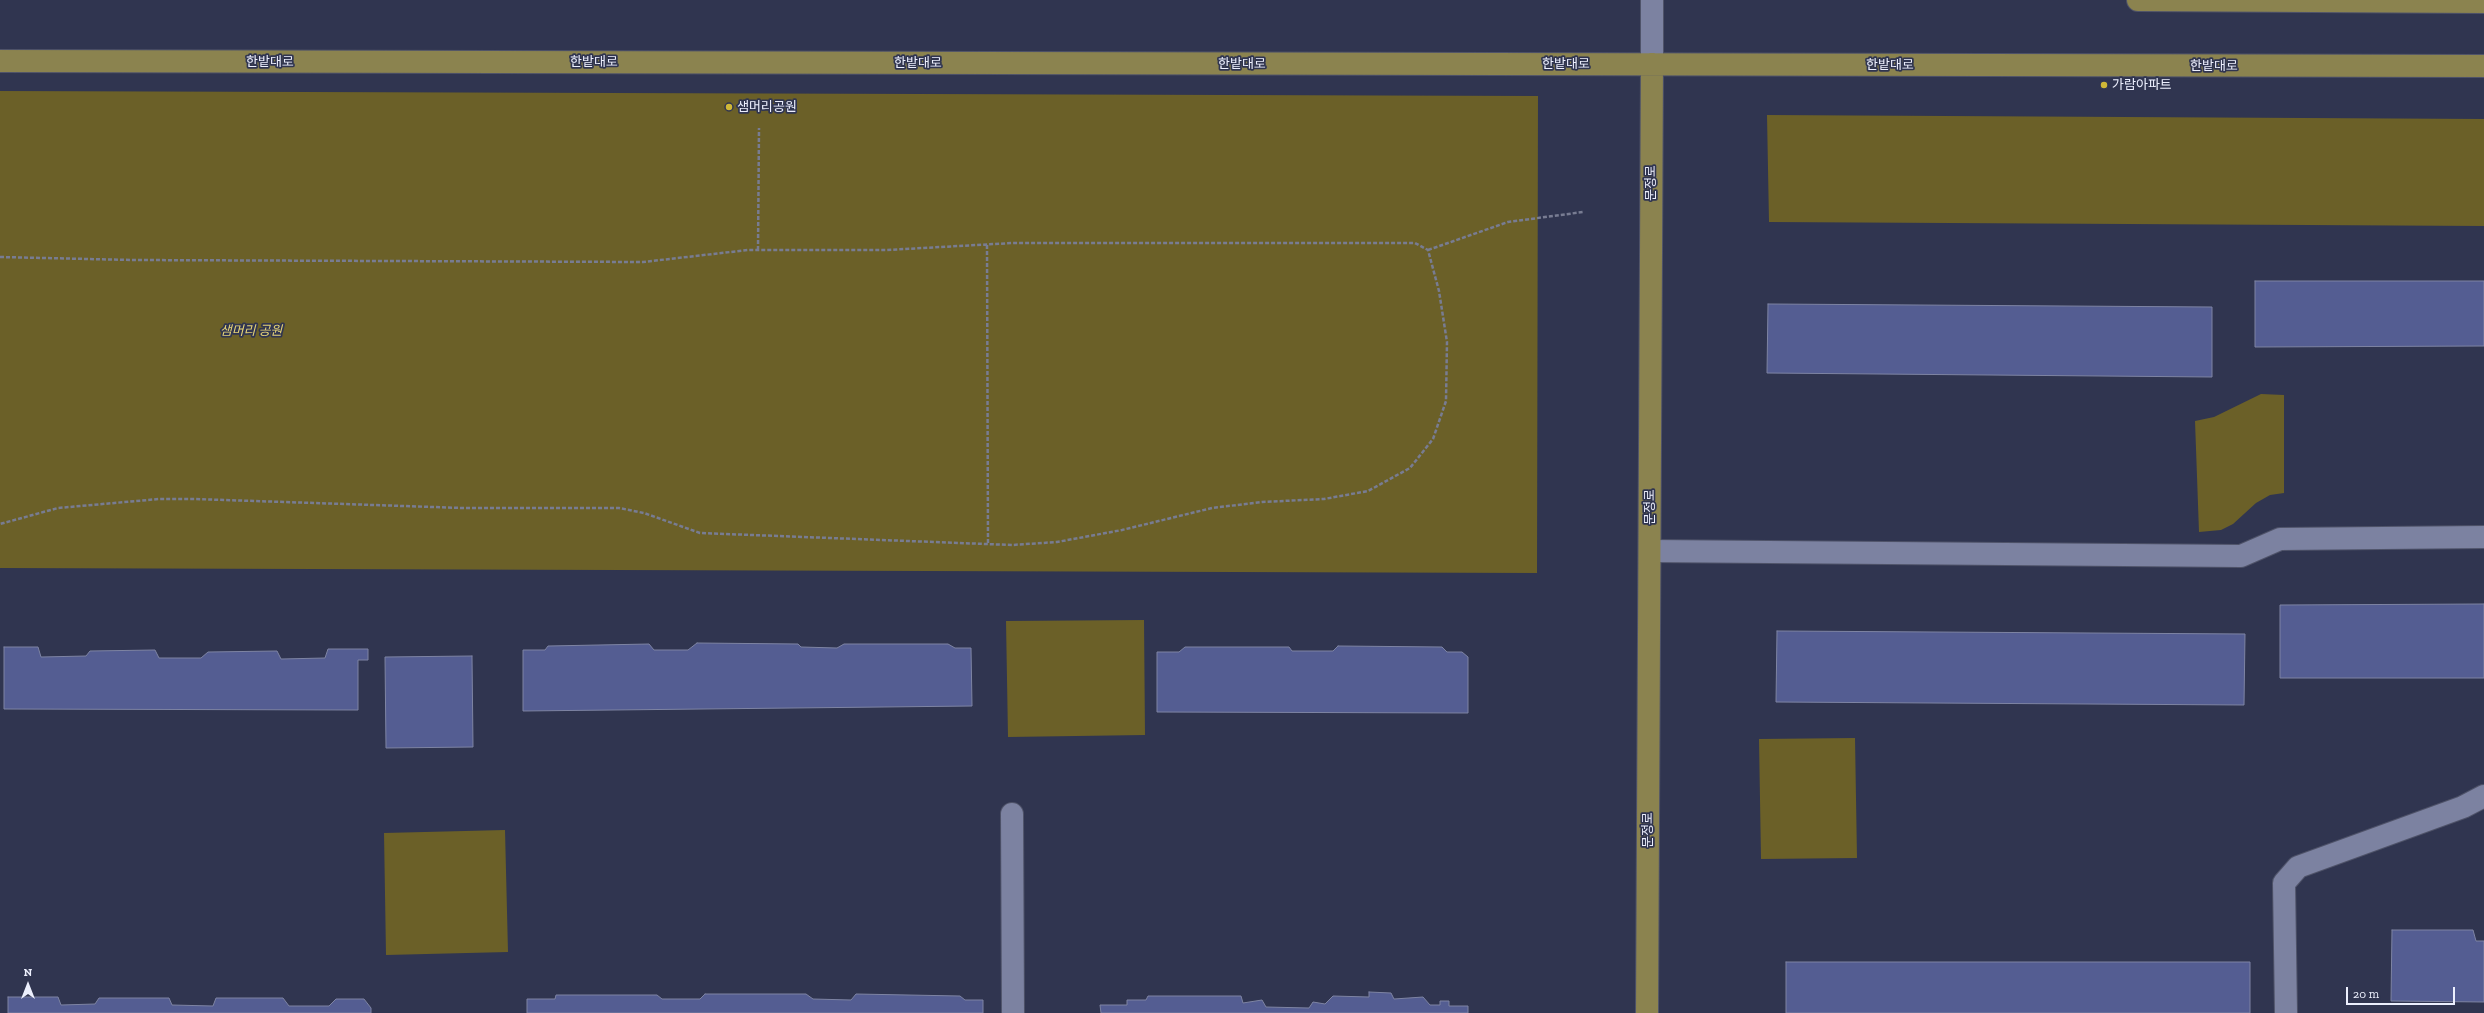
<!DOCTYPE html>
<html>
<head>
<meta charset="utf-8">
<style>
  body { margin:0 }
  #map { position:relative; width:2484px; height:1013px; overflow:hidden; background:#303550; font-family:"Zilla Slab",serif }
  canvas { display:block }
  .north { position:absolute; left:8px; top:965px; width:40px; height:40px; -webkit-text-stroke:3px #303550; paint-order:stroke; rotate:0deg; font-size:11px; font-weight:700; line-height:16px; text-align:center; color:#eceffd }
  .north::after { content:''; display:block; margin:auto; width:14px; height:18px; background:#eceffd; clip-path:polygon(50% 0,100% 100%,50% 72%,0 100%) }
  .scale { position:absolute; left:2346px; top:987px; width:109px; height:18px; box-sizing:border-box; border:2px solid #eceffd; border-top:0; padding-left:5px; font-size:12px; line-height:14px; white-space:nowrap; color:#eceffd; -webkit-text-stroke:3px #303550; paint-order:stroke }
</style>
</head>
<body>
<div id="map">
<canvas width="2484" height="1013"></canvas>
<div class="north">N</div>
<div class="scale">20 m</div>
</div>
<script>
const c = document.querySelector('canvas').getContext('2d');
c.lineJoin = 'round';
function paint(path, color) {
  c.fillStyle = color;
  c.fill(path, 'evenodd');
}
function toPath(rows) {
  const path = new Path2D();
  for (const r of rows) {
    path.moveTo(r[0], r[1]);
    for (let i = 2; i < r.length; i += 2) path.lineTo(r[i], r[i + 1]);
  }
  return path;
}
function stroke(path, color, width, dash) {
  c.strokeStyle = color;
  c.lineWidth = width;
  c.lineCap = dash ? 'butt' : 'round';
  c.setLineDash(dash || []);
  c.stroke(path);
}
function write(font, color, halo, rows, align = 'center') {
  c.font = font + ' "Zilla Slab","Noto Sans KR",serif';
  c.lineWidth = 3.5;
  c.setLineDash([]);
  c.textBaseline = 'middle';
  c.strokeStyle = halo;
  c.fillStyle = color;
  for (const [text, x, y, turn = 0] of rows) {
    c.save();
    c.translate(x, y);
    c.rotate((+turn || 0) * Math.PI / 180);
    c.textAlign = isNaN(turn) ? turn : align;
    if (halo) c.strokeText(text, 0, 0);
    c.fillText(text, 0, 0);
    c.restore();
  }
}
paint(toPath([
  [0,91,1538,96,1537,573,0,568],
  [1767,115,2484,119,2484,226,1769,222],
  [2261,394,2284,395,2284,493,2270,495,2256,503,2233,524,2221,530,2199,532,2195,421,2214,417],
  [1144,620,1145,735,1008,737,1006,621],
  [1855,738,1857,858,1761,859,1759,739],
  [505,830,508,952,386,955,384,833]
]), '#6b6028');
const building = toPath([
  [2255,281,2484,281,2484,346,2255,347,2255,281],
  [1768,304,2212,307,2212,377,1767,373,1768,304],
  [2484,604,2484,678,2280,678,2280,605,2484,604],
  [1777,631,2245,634,2244,705,1776,702,1777,631],
  [697,643,798,644,801,647,837,648,844,644,948,644,955,648,971,648,972,706,523,711,523,650,545,650,548,646,649,644,654,650,688,650,697,643],
  [1338,646,1442,647,1447,652,1462,652,1468,657,1468,713,1157,712,1157,652,1179,652,1185,647,1289,647,1292,651,1333,651,1338,646],
  [4,647,38,647,41,657,86,656,90,651,155,650,159,658,201,658,208,652,277,651,281,659,325,658,328,649,368,649,368,660,358,660,358,710,4,709,4,647],
  [472,656,473,747,386,748,385,657,472,656],
  [2392,930,2473,930,2476,941,2484,941,2484,1002,2391,1001,2392,930],
  [1786,962,2250,962,2250,1013,1786,1013,1786,962],
  [1369,992,1391,993,1394,999,1423,997,1430,1005,1440,1005,1440,1001,1449,1001,1449,1006,1468,1006,1468,1013,1101,1013,1100,1005,1127,1005,1127,1000,1146,1000,1148,996,1241,996,1243,1003,1262,1000,1266,1007,1309,1008,1313,1002,1325,1004,1333,996,1369,997,1369,992],
  [705,994,806,994,813,999,851,1000,856,994,960,996,965,1000,983,1000,983,1013,527,1013,527,999,555,999,556,995,657,995,662,999,700,999,705,994],
  [8,997,58,997,61,1005,95,1004,99,998,169,998,172,1005,213,1006,216,998,283,998,289,1006,329,1006,336,999,364,999,371,1008,371,1013,8,1013,8,997]
]);
paint(building, '#545d92');
stroke(building, '#7e84a3', 1);
const minor = toPath([
  [1652,64,1652,0],
  [1650,551,2241,556,2280,539,2484,537],
  [1012,814,1013,1013],
  [2286,1013,2284,883,2298,867,2463,807,2484,796]
]);
const major = toPath([
  [2138,0,2484,2],
  [0,61,2484,66],
  [1647,1013,1652,64]
]);
stroke(minor, '#4f5369', 24);
stroke(major, '#4f5369', 24);
stroke(toPath([
  [987,245,988,544],
  [758,250,759,128],
  [1428,250,1508,222,1583,212],
  [0,257,132,260,643,262,748,250,887,250,1013,243,1415,243,1428,250,1439,291,1447,342,1446,401,1433,439,1410,468,1368,491,1324,499,1262,502,1212,508,1122,530,1057,542,1012,545,700,533,644,513,619,508,463,508,195,499,159,499,58,508,0,524]
]), '#787c92', 2.5, [4, 2]);
stroke(minor, '#7c82a1', 22);
stroke(major, '#8b834f', 22);
for (const [x, y, r, color] of [
  [2104,85,4,"#cfb837"],
  [729,107,4,"#cfb837"]
]) {
  const dot = new Path2D();
  dot.arc(x, y, r, 0, 2 * Math.PI);
  c.fillStyle = color;
  c.fill(dot);
  stroke(dot, '#303550', 1.5);
}
write('13px', '#eceffd', '#303550', [
  ["한밭대로",270,62],
  ["한밭대로",594,62],
  ["한밭대로",918,63],
  ["한밭대로",1242,64],
  ["한밭대로",1566,64],
  ["한밭대로",1890,65],
  ["한밭대로",2214,66],
  ["문정로",1651,183,-90],
  ["문정로",1650,507,-90],
  ["문정로",1648,830,-90]
]);
write('13px', '#eceffd', '#303550', [
  ["가람아파트",2112,85],
  ["샘머리공원",737,107]
], 'left');
write('italic 13px', '#e5d377', '#303550', [
  ["샘머리 공원",251,331]
]);
</script>
</body>
</html>
